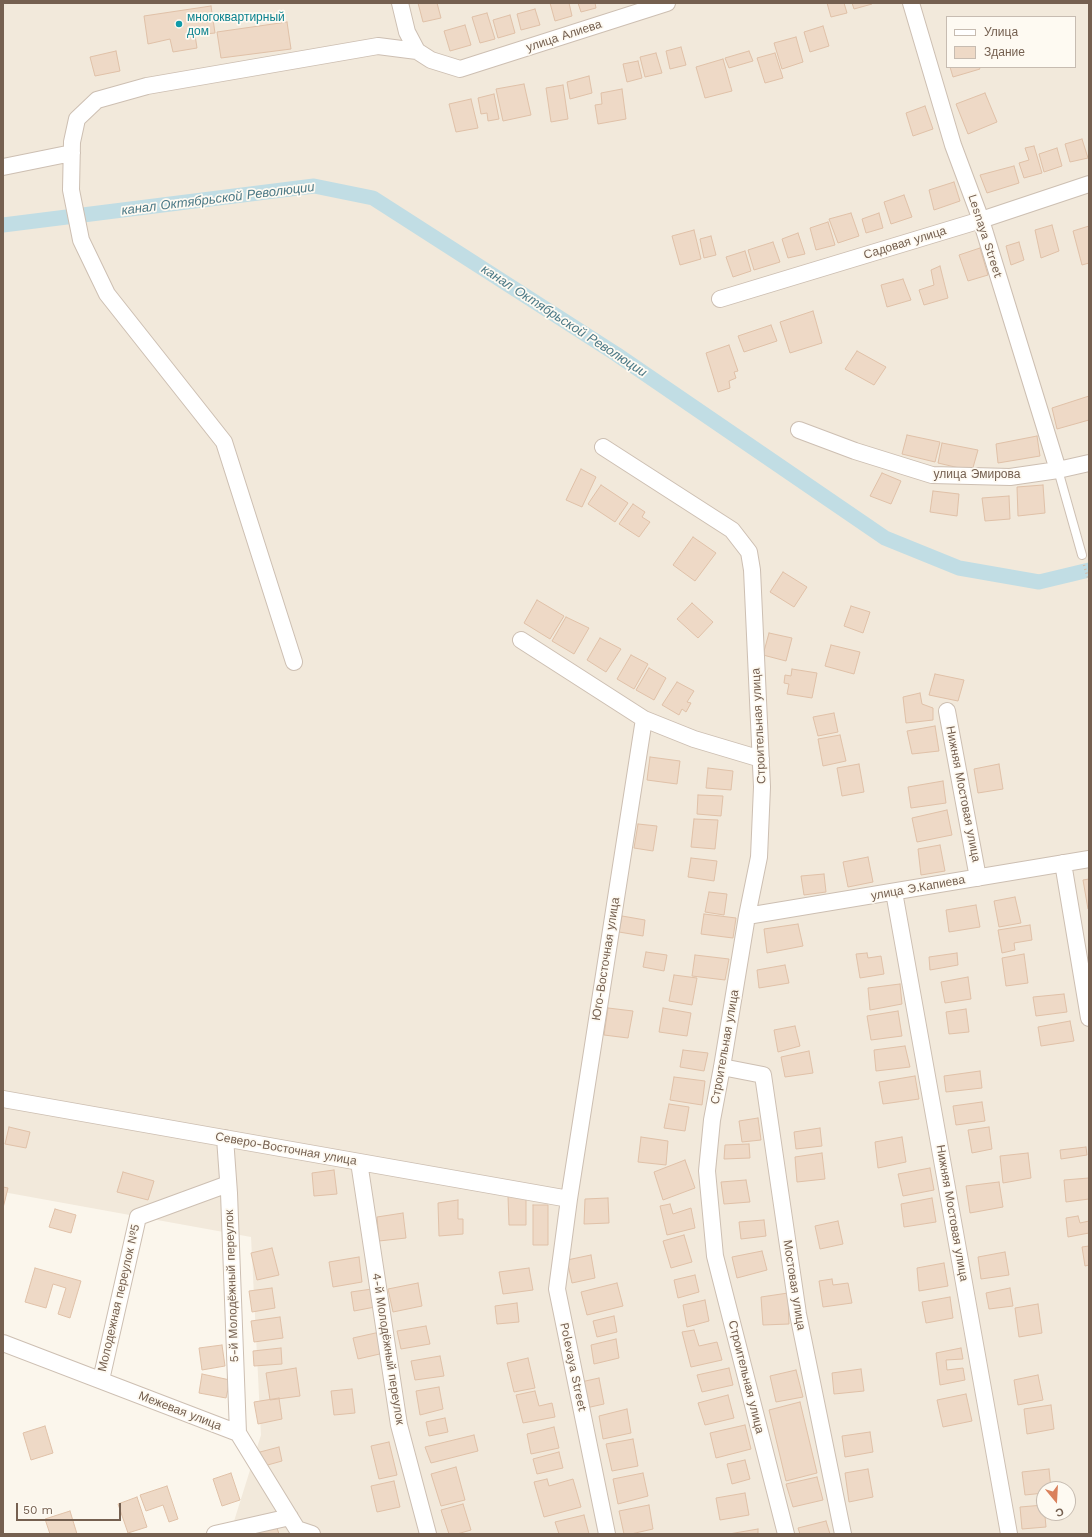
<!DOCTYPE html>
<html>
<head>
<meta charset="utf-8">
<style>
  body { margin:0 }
  #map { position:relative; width:1092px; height:1537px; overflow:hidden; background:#fbf6ec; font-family:"Work Sans",sans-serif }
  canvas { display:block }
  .frame { position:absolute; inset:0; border:4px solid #756050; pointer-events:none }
  .legend { position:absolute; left:946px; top:16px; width:130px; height:52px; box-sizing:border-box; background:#fefaf2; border:1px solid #c7bcb1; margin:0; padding:5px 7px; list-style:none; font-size:12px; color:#756050 }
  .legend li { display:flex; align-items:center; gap:8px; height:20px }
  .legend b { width:20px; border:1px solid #c7bcb1 }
  .north { position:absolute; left:1036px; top:1481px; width:40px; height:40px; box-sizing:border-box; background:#fefaf2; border:1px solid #c7bcb1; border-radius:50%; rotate:162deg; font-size:11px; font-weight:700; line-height:16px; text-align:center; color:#756050 }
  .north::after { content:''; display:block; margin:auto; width:14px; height:18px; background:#da815d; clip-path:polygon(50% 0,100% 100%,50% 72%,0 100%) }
  .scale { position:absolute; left:16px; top:1503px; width:105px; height:18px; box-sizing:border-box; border:2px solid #756050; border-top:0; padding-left:5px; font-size:12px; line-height:14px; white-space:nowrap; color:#756050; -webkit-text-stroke:3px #fefaf2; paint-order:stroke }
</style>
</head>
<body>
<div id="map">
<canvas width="1092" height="1537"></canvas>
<div class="frame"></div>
<ul class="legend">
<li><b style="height:5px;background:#fff"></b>Улица</li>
<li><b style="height:11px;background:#eed9c6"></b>Здание</li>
</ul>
<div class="north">С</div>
<div class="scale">50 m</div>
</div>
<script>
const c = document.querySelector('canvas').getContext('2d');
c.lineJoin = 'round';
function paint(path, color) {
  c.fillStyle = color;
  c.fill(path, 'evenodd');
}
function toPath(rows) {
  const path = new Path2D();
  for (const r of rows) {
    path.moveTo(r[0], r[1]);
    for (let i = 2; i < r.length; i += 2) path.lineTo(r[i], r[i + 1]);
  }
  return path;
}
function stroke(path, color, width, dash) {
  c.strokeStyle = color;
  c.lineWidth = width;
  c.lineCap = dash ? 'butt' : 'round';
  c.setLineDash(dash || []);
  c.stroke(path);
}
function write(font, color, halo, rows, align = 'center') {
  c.font = font + ' "Work Sans",sans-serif';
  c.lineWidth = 3.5;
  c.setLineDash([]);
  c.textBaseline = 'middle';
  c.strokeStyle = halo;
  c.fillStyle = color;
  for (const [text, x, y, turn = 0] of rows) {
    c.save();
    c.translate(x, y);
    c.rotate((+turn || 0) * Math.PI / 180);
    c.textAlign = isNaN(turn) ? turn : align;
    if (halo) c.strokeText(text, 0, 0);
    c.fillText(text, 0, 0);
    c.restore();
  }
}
paint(toPath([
  [3,3,1089,3,1089,1534,230,1534,261,1435,251,1237,3,1192],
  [947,17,1075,17,1075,67,947,67],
  [1044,1489,1068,1489,1068,1513,1044,1513]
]), '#f2e9db');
stroke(toPath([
  [3,225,314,186,373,198,616,354,885,538,959,568,1039,582,1089,570]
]), '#c1dde4', 15);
const building = toPath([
  [418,3,437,3,441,18,423,22,418,3],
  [550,3,569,3,572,16,555,21,550,3],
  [578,3,595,3,596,8,581,12,578,3],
  [827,3,844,3,847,13,831,17,827,3],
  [852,3,872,3,872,4,854,9,852,3],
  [211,6,215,33,195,35,197,48,173,52,170,39,148,44,144,16,211,6],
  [535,9,540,25,521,30,517,14,535,9],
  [487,13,495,39,480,43,472,17,487,13],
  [510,15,515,33,498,38,493,20,510,15],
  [287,22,291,49,221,58,217,32,287,22],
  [465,25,471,45,450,51,444,31,465,25],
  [823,26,829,46,810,52,804,32,823,26],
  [796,37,803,62,782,69,774,43,796,37],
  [681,47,686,65,670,69,666,51,681,47],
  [116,51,120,71,95,76,90,57,116,51],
  [749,51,753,61,729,68,725,58,749,51],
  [656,53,662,73,645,77,640,57,656,53],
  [775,53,783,78,765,83,757,58,775,53],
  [723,59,732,91,705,98,696,67,723,59],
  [638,61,642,78,627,82,623,64,638,61],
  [950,67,979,67,980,69,953,77,950,67],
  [589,76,592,93,570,99,567,82,589,76],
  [524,84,531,115,503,121,496,89,524,84],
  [563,85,568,119,551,122,546,88,563,85],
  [622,89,626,119,598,124,595,105,602,104,601,93,622,89],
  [985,93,997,122,968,134,956,104,985,93],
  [494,94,499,119,488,121,487,113,481,114,478,98,494,94],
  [471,99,478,128,456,132,449,104,471,99],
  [925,106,933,129,913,136,906,113,925,106],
  [1082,139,1088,158,1070,162,1065,144,1082,139],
  [1034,146,1042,173,1024,178,1019,163,1029,160,1025,148,1034,146],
  [1057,148,1062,166,1044,172,1039,154,1057,148],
  [1014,166,1019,183,987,193,980,175,1014,166],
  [954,182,960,201,934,210,929,190,954,182],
  [904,195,912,217,891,224,884,202,904,195],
  [851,213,859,236,838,243,829,219,851,213],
  [879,213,883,228,866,233,862,219,879,213],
  [828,222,835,245,816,250,810,228,828,222],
  [1052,225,1059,251,1041,258,1035,230,1052,225],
  [1089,226,1089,263,1082,265,1073,231,1089,226],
  [694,230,701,259,680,265,672,236,694,230],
  [798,233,805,254,788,258,782,239,798,233],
  [711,236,716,255,704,258,700,239,711,236],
  [773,242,780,262,754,270,748,250,773,242],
  [1019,242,1024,260,1011,265,1006,246,1019,242],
  [980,248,988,275,968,281,959,255,980,248],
  [745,251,751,271,733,277,726,257,745,251],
  [940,266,948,298,924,305,919,290,934,285,931,270,940,266],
  [903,279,911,300,887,307,881,285,903,279],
  [813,311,822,343,790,353,780,322,813,311],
  [771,325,777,341,744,352,738,336,771,325],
  [729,345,738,371,734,372,736,378,729,381,730,388,718,392,706,353,729,345],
  [857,351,886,367,874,385,845,369,857,351],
  [1089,396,1089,420,1057,429,1052,408,1089,396],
  [907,435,940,442,935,462,902,454,907,435],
  [1037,436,1040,456,998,463,996,444,1037,436],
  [942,443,978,450,972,471,938,463,942,443],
  [581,469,596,477,582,507,566,500,581,469],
  [882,473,901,481,891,504,870,496,882,473],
  [601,485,628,503,615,522,588,504,601,485],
  [1043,485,1045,513,1018,516,1017,487,1043,485],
  [933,491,959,494,957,516,930,512,933,491],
  [1009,496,1010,519,985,521,982,498,1009,496],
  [633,504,645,512,642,517,650,522,639,537,619,524,633,504],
  [693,537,716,553,695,581,673,565,693,537],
  [783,572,807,587,794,607,770,592,783,572],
  [537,600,564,616,550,639,524,623,537,600],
  [692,603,713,622,698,638,677,619,692,603],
  [851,606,870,612,863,633,844,626,851,606],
  [566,617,589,628,574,654,552,641,566,617],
  [769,633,792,638,786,661,763,655,769,633],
  [600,638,621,649,606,672,587,660,600,638],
  [831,645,860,652,854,674,825,666,831,645],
  [631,655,648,664,634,689,617,679,631,655],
  [649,668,666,678,654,700,636,690,649,668],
  [792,669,817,673,812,698,787,694,789,684,784,683,785,675,791,676,792,669],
  [935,674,964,680,958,701,929,695,935,674],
  [677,682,694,691,687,702,691,703,686,712,682,709,679,715,662,705,677,682],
  [920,693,922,704,933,708,933,720,906,723,903,697,920,693],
  [834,713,838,732,818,736,813,717,834,713],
  [935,726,939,751,912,754,907,731,935,726],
  [840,735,846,761,823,766,818,739,840,735],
  [650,757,680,761,677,784,647,780,650,757],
  [859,764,864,792,842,796,837,768,859,764],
  [999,764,1003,789,978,793,974,769,999,764],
  [708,768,733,771,731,790,706,788,708,768],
  [943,781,946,803,911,808,908,787,943,781],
  [698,795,723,796,721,816,697,814,698,795],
  [947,810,952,835,917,842,912,818,947,810],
  [694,819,718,820,715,849,691,847,694,819],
  [638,824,657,826,653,851,634,848,638,824],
  [940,845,945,871,921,875,918,849,940,845],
  [868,857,873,882,848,887,843,862,868,857],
  [691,858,717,861,714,881,688,877,691,858],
  [824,874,826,892,804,895,801,876,824,874],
  [1089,879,1089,909,1088,909,1083,880,1089,879],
  [709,892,727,894,724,915,705,912,709,892],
  [1015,897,1021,923,999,927,994,901,1015,897],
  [976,905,980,927,949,932,946,910,976,905],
  [704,914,736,918,733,938,701,934,704,914],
  [622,916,645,920,643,936,619,932,622,916],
  [798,924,803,946,767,953,764,929,798,924],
  [1030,925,1032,940,1014,943,1015,950,1002,953,998,930,1030,925],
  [646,952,667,955,664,971,643,967,646,952],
  [867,953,868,958,881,956,884,974,860,978,856,954,867,953],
  [957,953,958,965,930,970,929,957,957,953],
  [1024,954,1028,983,1006,986,1002,958,1024,954],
  [695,955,729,959,725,980,692,976,695,955],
  [785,965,789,983,759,988,757,970,785,965],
  [674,975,697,978,692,1005,669,1001,674,975],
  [968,977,971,999,945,1003,941,982,968,977],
  [900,984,902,1004,870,1010,868,988,900,984],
  [1064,994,1067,1012,1036,1016,1033,997,1064,994],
  [608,1008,633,1011,628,1038,604,1035,608,1008],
  [663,1008,691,1013,687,1036,659,1032,663,1008],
  [966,1009,969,1032,949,1034,946,1012,966,1009],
  [898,1011,902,1036,871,1040,867,1016,898,1011],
  [1070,1021,1074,1041,1041,1046,1038,1027,1070,1021],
  [795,1026,800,1046,778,1052,774,1030,795,1026],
  [905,1046,910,1067,876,1071,874,1050,905,1046],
  [683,1050,708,1053,704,1071,680,1067,683,1050],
  [809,1051,813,1073,785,1077,781,1057,809,1051],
  [980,1071,982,1088,946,1092,944,1076,980,1071],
  [915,1076,919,1099,883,1104,879,1082,915,1076],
  [674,1077,705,1081,702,1105,670,1100,674,1077],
  [982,1102,985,1121,956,1125,953,1106,982,1102],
  [669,1104,689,1107,685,1131,664,1128,669,1104],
  [758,1118,761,1140,742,1142,739,1121,758,1118],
  [9,1127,30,1132,26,1148,5,1144,9,1127],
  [989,1127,992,1149,972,1153,968,1130,989,1127],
  [820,1128,822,1146,796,1149,794,1132,820,1128],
  [641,1137,668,1141,666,1165,638,1162,641,1137],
  [902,1137,906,1162,878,1168,875,1142,902,1137],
  [749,1144,750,1158,724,1159,725,1145,749,1144],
  [1086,1147,1087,1155,1061,1159,1060,1150,1086,1147],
  [822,1153,825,1179,797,1182,795,1157,822,1153],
  [1028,1153,1031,1178,1003,1183,1000,1156,1028,1153],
  [685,1160,695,1188,663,1200,654,1172,685,1160],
  [930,1168,934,1190,903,1196,898,1174,930,1168],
  [334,1170,337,1194,314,1196,312,1173,334,1170],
  [123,1172,154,1181,148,1200,117,1192,123,1172],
  [1089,1178,1089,1199,1066,1202,1064,1180,1089,1178],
  [746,1180,750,1202,724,1204,721,1182,746,1180],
  [999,1182,1003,1207,970,1213,966,1186,999,1182],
  [3,1187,8,1188,3,1208,3,1187],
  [508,1196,526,1196,526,1225,509,1225,508,1196],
  [608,1198,609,1223,584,1224,585,1199,608,1198],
  [932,1198,936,1222,904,1227,901,1204,932,1198],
  [458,1200,458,1219,463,1219,463,1234,439,1236,438,1203,458,1200],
  [670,1204,673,1214,691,1208,695,1228,667,1235,660,1206,670,1204],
  [533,1205,548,1205,548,1245,533,1245,533,1205],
  [55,1209,76,1215,71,1233,49,1227,55,1209],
  [403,1213,406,1238,379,1241,377,1217,403,1213],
  [1078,1216,1080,1223,1089,1221,1089,1233,1068,1237,1066,1218,1078,1216],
  [764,1220,766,1236,741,1239,739,1222,764,1220],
  [838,1221,843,1244,820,1249,815,1226,838,1221],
  [684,1235,692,1262,671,1268,663,1241,684,1235],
  [1089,1246,1089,1265,1085,1266,1082,1247,1089,1246],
  [272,1248,279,1275,257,1280,251,1253,272,1248],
  [762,1251,767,1270,737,1278,732,1257,762,1251],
  [1005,1252,1009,1275,981,1279,978,1257,1005,1252],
  [591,1255,595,1278,572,1283,567,1260,591,1255],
  [359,1257,362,1282,333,1287,329,1262,359,1257],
  [944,1263,948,1286,919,1291,917,1268,944,1263],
  [35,1268,81,1281,70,1318,58,1314,66,1288,53,1284,46,1308,25,1302,35,1268],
  [529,1268,533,1290,503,1294,499,1272,529,1268],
  [695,1275,699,1292,678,1298,674,1280,695,1275],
  [832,1279,833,1285,848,1283,852,1303,823,1307,819,1281,832,1279],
  [418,1283,422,1306,393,1312,388,1289,418,1283],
  [617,1283,623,1306,587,1315,581,1292,617,1283],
  [272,1288,275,1308,252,1312,249,1291,272,1288],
  [1010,1288,1013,1306,989,1309,986,1293,1010,1288],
  [372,1289,375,1307,354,1311,351,1292,372,1289],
  [788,1293,789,1324,763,1325,761,1297,788,1293],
  [950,1297,953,1318,926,1323,922,1302,950,1297],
  [705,1300,709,1321,687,1327,683,1305,705,1300],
  [517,1303,519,1322,497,1324,495,1306,517,1303],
  [1038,1304,1042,1333,1019,1337,1015,1308,1038,1304],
  [614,1316,617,1332,597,1337,593,1321,614,1316],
  [280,1317,283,1338,254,1342,251,1321,280,1317],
  [426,1326,430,1344,401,1349,397,1331,426,1326],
  [694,1330,699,1346,717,1342,722,1360,691,1367,682,1332,694,1330],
  [380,1332,384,1353,358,1359,353,1338,380,1332],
  [616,1339,619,1358,594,1364,591,1345,616,1339],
  [222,1345,225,1366,202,1370,199,1348,222,1345],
  [281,1348,282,1364,254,1366,253,1351,281,1348],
  [961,1348,963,1359,946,1360,947,1370,963,1368,965,1380,940,1385,936,1353,961,1348],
  [440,1356,444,1376,415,1380,411,1361,440,1356],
  [528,1358,535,1388,514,1392,507,1363,528,1358],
  [296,1368,300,1396,270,1400,266,1373,296,1368],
  [729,1368,733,1385,702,1392,697,1375,729,1368],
  [861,1369,864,1391,834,1394,832,1373,861,1369],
  [796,1370,803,1397,776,1402,770,1376,796,1370],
  [202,1374,230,1380,226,1398,199,1393,202,1374],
  [1038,1375,1043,1400,1018,1405,1014,1380,1038,1375],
  [599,1378,604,1404,586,1408,581,1382,599,1378],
  [439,1387,443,1409,420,1415,416,1391,439,1387],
  [352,1389,355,1413,334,1415,331,1391,352,1389],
  [535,1391,539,1406,552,1403,555,1417,523,1423,516,1395,535,1391],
  [966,1394,972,1421,943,1427,937,1400,966,1394],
  [728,1395,734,1418,705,1425,698,1403,728,1395],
  [279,1398,282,1419,258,1424,254,1402,279,1398],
  [800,1402,817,1473,786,1481,769,1410,800,1402],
  [1051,1405,1054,1429,1027,1434,1024,1409,1051,1405],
  [627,1409,631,1433,603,1439,599,1416,627,1409],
  [445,1418,448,1432,429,1436,426,1422,445,1418],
  [745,1425,751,1449,716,1458,710,1433,745,1425],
  [45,1426,53,1453,31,1460,23,1433,45,1426],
  [554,1427,559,1448,531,1454,527,1434,554,1427],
  [870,1432,873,1452,845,1457,842,1436,870,1432],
  [474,1435,478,1451,431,1463,425,1447,474,1435],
  [633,1439,638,1466,612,1471,606,1444,633,1439],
  [389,1442,397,1475,379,1479,371,1446,389,1442],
  [279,1447,282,1461,264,1466,260,1452,279,1447],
  [559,1452,563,1468,537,1474,533,1459,559,1452],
  [745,1460,750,1479,732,1484,727,1464,745,1460],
  [456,1467,465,1500,441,1506,431,1474,456,1467],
  [868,1469,873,1497,849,1502,845,1473,868,1469],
  [1049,1469,1051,1489,1044,1489,1044,1493,1025,1495,1022,1472,1049,1469],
  [231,1473,240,1500,222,1506,213,1479,231,1473],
  [643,1473,648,1496,618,1504,613,1479,643,1473],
  [817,1477,823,1500,793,1507,786,1484,817,1477],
  [547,1479,549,1486,573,1479,581,1507,544,1517,534,1482,547,1479],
  [394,1481,400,1507,377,1512,371,1486,394,1481],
  [167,1486,178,1519,169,1522,163,1505,146,1511,140,1495,167,1486],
  [745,1493,749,1515,720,1520,716,1498,745,1493],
  [137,1497,147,1527,128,1533,118,1504,137,1497],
  [463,1504,471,1530,457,1534,449,1534,441,1510,463,1504],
  [649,1505,653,1529,631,1534,624,1534,619,1511,649,1505],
  [1044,1505,1046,1527,1022,1529,1020,1507,1044,1505],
  [70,1511,77,1534,50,1534,45,1519,70,1511],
  [584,1515,589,1534,559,1534,555,1522,584,1515],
  [826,1521,830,1534,800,1534,798,1528,826,1521],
  [276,1525,279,1534,249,1534,276,1525],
  [758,1529,758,1534,729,1534,758,1529]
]);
paint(building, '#eed9c6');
stroke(building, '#e0c1a8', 1);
const service = toPath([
  [1058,470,1082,555]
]);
const minor = toPath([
  [400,3,407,32,417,51,431,60,460,69,667,3],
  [911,3,953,145,981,220,1058,470],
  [3,167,72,153],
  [720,299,981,220,1089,184],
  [799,430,855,451,932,475,1010,477,1058,470,1089,463],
  [603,447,732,530,749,552,752,570,762,787,759,857,747,916,722,1067,712,1120,707,1171,715,1256,786,1534],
  [521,640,644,719,694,739,761,759],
  [294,662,224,442,107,294,81,240,71,190,72,142,77,119,97,100,147,86,378,46,417,51],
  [947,711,978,878],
  [1063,863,1089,1018],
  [894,892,1009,1534],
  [747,916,1089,859],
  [722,1067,763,1075,798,1314,843,1534],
  [3,1099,569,1199],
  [225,1138,229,1193,238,1433],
  [359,1162,399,1425,428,1534],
  [3,1343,238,1433,297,1529,312,1534],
  [101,1380,138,1217,228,1184],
  [215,1534,290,1517],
  [607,1534,557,1289,569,1199,644,719]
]);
stroke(service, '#cdbfb2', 10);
stroke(minor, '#cdbfb2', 18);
stroke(toPath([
  [1084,565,1089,581]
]), '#d4bca8', 2.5, [1, 3]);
stroke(service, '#fff', 8);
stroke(minor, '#fff', 16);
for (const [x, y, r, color] of [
  [179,24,4,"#0f9aa8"]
]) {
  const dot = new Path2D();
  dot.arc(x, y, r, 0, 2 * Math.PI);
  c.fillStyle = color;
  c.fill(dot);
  stroke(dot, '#fefaf2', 1.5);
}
write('12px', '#0d838f', '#fefaf2', [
  ["многоквартирный",187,17],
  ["дом",187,31]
], 'left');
write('12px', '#756050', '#fefaf2', [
  ["улица Алиева",564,36,-18],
  ["Lesnaya Street",985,236,72],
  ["Садовая улица",905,243,-17],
  ["улица Эмирова",977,474],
  ["Строительная улица",759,726,-93],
  ["Нижняя Мостовая улица",963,794,79],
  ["улица Э.Капиева",918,888,-10],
  ["Юго-Восточная улица",606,959,-81],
  ["Строительная улица",725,1047,-80],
  ["Северо-Восточная улица",286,1149,10],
  ["Нижняя Мостовая улица",952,1213,80],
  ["Мостовая улица",794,1285,81],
  ["5-й Молодёжный переулок",232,1286,-92],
  ["Молодежная переулок №5",119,1298,-77],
  ["4-й Молодёжный переулок",388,1349,81],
  ["Polevaya Street",573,1367,78],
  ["Строительная улица",746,1377,76],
  ["Межевая улица",180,1411,21]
]);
write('italic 13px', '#4c7986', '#fefaf2', [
  ["канал Октябрьской Революции",218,199,-7],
  ["канал Октябрьской Революции",564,321,33]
]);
</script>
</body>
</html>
